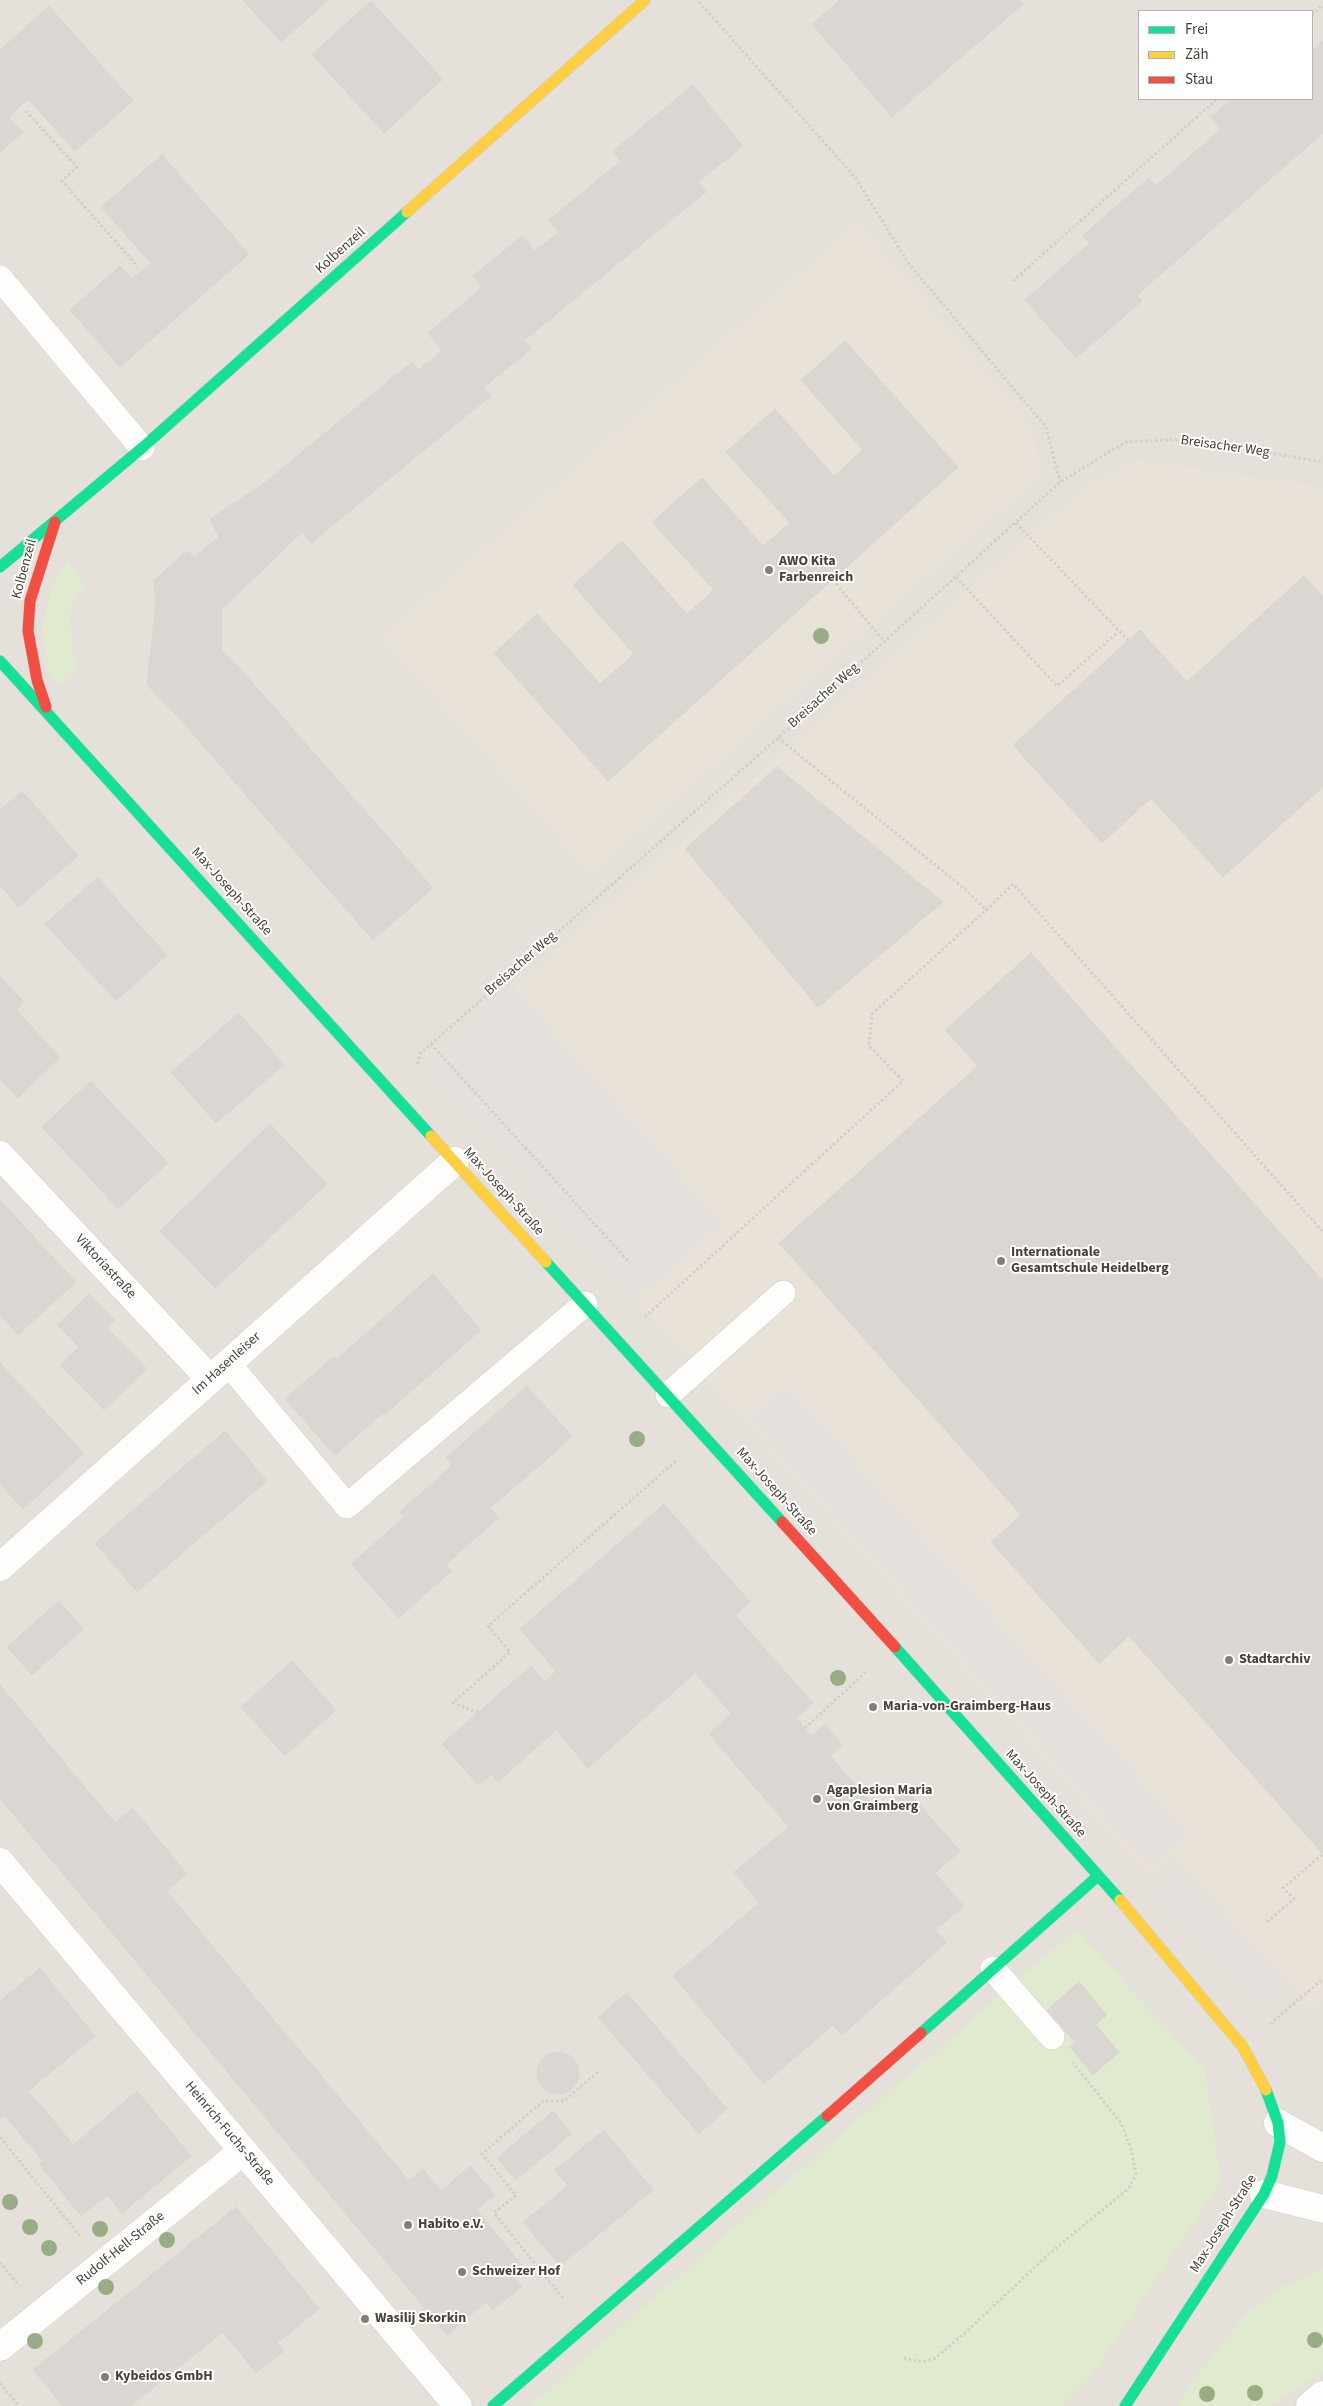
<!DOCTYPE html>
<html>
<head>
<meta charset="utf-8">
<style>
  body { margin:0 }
  #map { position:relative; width:1323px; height:2406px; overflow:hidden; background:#f2efec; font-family:"Source Sans 3",sans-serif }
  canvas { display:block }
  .legend { position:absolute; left:1138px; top:10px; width:175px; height:90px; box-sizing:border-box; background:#fff; border:1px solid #b6b3af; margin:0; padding:6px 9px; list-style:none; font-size:15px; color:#484138 }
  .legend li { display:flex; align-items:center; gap:10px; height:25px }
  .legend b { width:25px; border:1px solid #b6b3af }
</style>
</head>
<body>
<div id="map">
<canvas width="1323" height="2406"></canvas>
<ul class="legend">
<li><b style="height:6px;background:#16e098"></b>Frei</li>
<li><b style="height:6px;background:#ffcf43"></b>Zäh</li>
<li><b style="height:6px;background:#f24e42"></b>Stau</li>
</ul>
</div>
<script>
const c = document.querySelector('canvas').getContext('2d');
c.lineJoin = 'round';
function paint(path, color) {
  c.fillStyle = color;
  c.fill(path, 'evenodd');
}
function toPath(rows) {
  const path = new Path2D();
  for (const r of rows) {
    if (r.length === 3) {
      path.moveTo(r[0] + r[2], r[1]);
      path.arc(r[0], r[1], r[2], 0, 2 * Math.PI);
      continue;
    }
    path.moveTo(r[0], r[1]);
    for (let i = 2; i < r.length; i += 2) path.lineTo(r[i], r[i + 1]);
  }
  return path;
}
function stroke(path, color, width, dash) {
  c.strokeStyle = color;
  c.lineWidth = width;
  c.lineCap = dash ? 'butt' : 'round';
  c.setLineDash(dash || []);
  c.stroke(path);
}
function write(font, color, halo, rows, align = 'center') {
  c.font = font + ' "Source Sans 3",sans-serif';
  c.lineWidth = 4;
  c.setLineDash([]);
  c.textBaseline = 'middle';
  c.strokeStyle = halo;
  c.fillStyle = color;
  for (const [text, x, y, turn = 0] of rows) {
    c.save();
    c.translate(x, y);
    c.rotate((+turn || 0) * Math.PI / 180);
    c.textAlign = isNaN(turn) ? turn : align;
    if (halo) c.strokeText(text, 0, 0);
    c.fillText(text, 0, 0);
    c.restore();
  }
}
paint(toPath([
  [0,0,1323,0,1323,2406,0,2406],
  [1139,11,1312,11,1312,99,1139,99]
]), '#e5e1da');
paint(toPath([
  [858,222,1031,425,1042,474,591,875,381,637],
  [1138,460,1323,487,1323,2000,1312,2010,1174,1856,1150,1878,636,1299,722,1223,513,988,1088,484]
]), '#e8e2d8');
paint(toPath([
  [68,562,84,586,73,602,70,616,73,655,79,668,60,686,48,669,42,629,53,584],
  [1076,1929,1205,2070,1221,2182,1091,2377,1062,2406,530,2406],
  [1323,2269,1323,2371,1271,2406,1177,2406,1194,2379,1245,2315,1279,2288]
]), '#e0eace');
paint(toPath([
  [513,988,722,1223,636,1299,427,1065],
  [786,1386,1189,1835,1151,1869,749,1419],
  [1183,1871,1284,1985,1261,2005,1160,1890]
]), '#e4e0dd');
const building = toPath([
  [243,0,290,0,307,19,281,42,243,0],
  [290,0,328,0,307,19,290,0],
  [840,0,1020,0,1023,4,892,117,812,24,840,0],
  [371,1,395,27,336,81,312,54,371,1],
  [49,6,133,101,75,151,28,99,8,117,23,132,0,152,0,50,49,6],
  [395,27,419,53,360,107,336,81,395,27],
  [1323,41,1323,115,1309,99,1312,99,1312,51,1323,41],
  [419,53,443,79,384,133,360,107,419,53],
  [693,85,743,146,698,182,706,192,638,247,589,187,621,161,613,151,693,85],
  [1232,99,1309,99,1323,115,1323,133,1267,182,1211,117,1232,99],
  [1221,129,1267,182,1201,239,1156,186,1221,129],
  [162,155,249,254,120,367,70,310,120,266,132,279,151,263,101,207,162,155],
  [1149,178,1201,239,1136,296,1083,235,1149,178],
  [589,187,638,247,525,340,473,276,522,236,535,251,559,232,549,220,589,187],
  [1091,242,1142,301,1076,358,1025,300,1091,242],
  [482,288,531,349,484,387,491,396,428,447,380,388,412,362,418,370,442,351,428,333,482,288],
  [845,341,958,467,608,781,494,653,537,614,600,684,634,654,573,585,622,541,687,614,714,590,652,522,702,478,763,546,790,523,726,452,775,409,834,476,863,450,801,380,845,341],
  [380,388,428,447,311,543,263,484,380,388],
  [263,484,302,532,222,609,156,601,153,581,187,551,195,557,219,537,210,519,263,484],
  [1304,576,1323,597,1323,787,1223,877,1151,798,1102,843,1013,745,1140,630,1187,682,1304,576],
  [156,601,222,609,222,651,239,667,180,719,147,685,156,601],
  [239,667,336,778,276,830,180,719,239,667],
  [777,767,943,902,818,1007,685,849,777,767],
  [336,778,433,888,373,940,276,830,336,778],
  [22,791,50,823,0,866,0,810,22,791],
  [50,823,78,856,18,907,0,885,0,866,50,823],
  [98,877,131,916,80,962,45,924,98,877],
  [131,916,167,955,116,1001,80,962,131,916],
  [1031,953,1323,1281,1323,1854,1129,1636,1099,1663,991,1542,1021,1515,779,1243,978,1066,945,1030,1031,953],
  [0,977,24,1002,0,1025,0,977],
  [16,1010,60,1057,18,1098,0,1079,0,1025,16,1010],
  [239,1013,284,1065,216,1123,171,1072,239,1013],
  [91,1081,133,1126,84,1172,42,1127,91,1081],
  [270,1124,327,1184,215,1288,160,1231,270,1124],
  [133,1126,168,1163,118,1209,84,1172,133,1126],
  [0,1200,32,1235,0,1265,0,1200],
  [32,1235,76,1282,18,1335,0,1315,0,1265,32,1235],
  [433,1274,481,1330,384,1415,336,1360,433,1274],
  [89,1294,115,1320,107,1328,147,1369,104,1410,60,1365,79,1347,57,1325,89,1294],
  [334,1357,383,1413,359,1434,310,1377,334,1357],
  [0,1363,84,1453,23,1509,0,1484,0,1363],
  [310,1377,359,1434,335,1455,285,1399,310,1377],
  [527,1386,572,1436,545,1461,500,1410,527,1386],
  [500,1410,545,1461,517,1485,473,1434,500,1410],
  [225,1431,267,1481,202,1536,160,1487,225,1431],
  [473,1434,517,1485,490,1508,446,1458,473,1434],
  [452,1465,499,1518,472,1541,426,1489,452,1465],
  [160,1487,202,1536,137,1592,95,1543,160,1487],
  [426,1489,472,1541,446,1565,399,1512,426,1489],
  [664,1504,750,1602,735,1615,813,1703,796,1718,811,1736,825,1724,842,1745,830,1756,878,1811,905,1788,960,1851,935,1873,964,1906,935,1930,947,1942,842,2035,833,2025,764,2084,673,1976,759,1903,734,1872,789,1827,709,1734,731,1713,695,1673,588,1768,556,1730,498,1782,491,1775,478,1785,442,1744,531,1666,545,1682,556,1671,520,1629,664,1504],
  [404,1517,452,1571,424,1595,377,1541,404,1517],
  [377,1541,424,1595,399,1618,351,1564,377,1541],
  [59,1601,83,1629,32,1675,7,1647,59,1601],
  [292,1661,336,1710,285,1756,241,1707,292,1661],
  [0,1685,17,1705,0,1719,0,1685],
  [17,1705,63,1761,7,1807,0,1798,0,1719,17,1705],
  [63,1761,115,1823,59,1869,7,1807,63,1761],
  [133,1808,187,1874,114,1935,59,1869,133,1808],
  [167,1891,272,2018,219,2062,114,1935,167,1891],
  [40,1968,95,2036,28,2091,51,2117,24,2139,5,2116,1,2119,0,2117,0,2001,40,1968],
  [1079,1982,1107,2015,1075,2042,1047,2010,1079,1982],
  [627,1993,727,2109,699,2134,598,2017,627,1993],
  [272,2018,304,2055,250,2099,219,2062,272,2018],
  [1096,2025,1119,2052,1093,2075,1070,2047,1096,2025],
  [558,2073,21],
  [304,2055,409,2181,355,2225,250,2099,304,2055],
  [137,2091,191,2156,122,2213,107,2195,81,2216,39,2164,43,2161,24,2139,51,2117,73,2145,137,2091],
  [553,2111,571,2134,516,2180,497,2158,553,2111],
  [604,2130,653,2190,560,2266,523,2222,568,2186,555,2170,604,2130],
  [470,2166,495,2195,465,2219,441,2191,470,2166],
  [423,2169,465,2219,398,2276,355,2225,423,2169],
  [236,2207,319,2309,277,2343,284,2351,256,2373,223,2332,131,2406,63,2406,33,2370,236,2207],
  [477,2210,525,2269,515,2278,522,2286,493,2310,486,2302,447,2335,398,2276,477,2210]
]);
paint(building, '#dad7d3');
stroke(building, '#dad6d2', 1);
const lane = toPath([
  [0,278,142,448],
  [228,1363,347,1506,585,1304],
  [668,1395,783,1293],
  [993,1969,1052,2037]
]);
const street = toPath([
  [0,1155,210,1379],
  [0,1567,455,1161],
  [0,1862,458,2406],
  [1278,2123,1323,2148],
  [1264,2194,1323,2209],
  [0,2347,243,2151],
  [1310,2406,1323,2395]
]);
const fast = toPath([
  [0,567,142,448,407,212],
  [0,661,431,1136],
  [546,1262,782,1522],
  [895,1647,1120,1900],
  [921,2033,1098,1876],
  [493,2406,827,2116],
  [1125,2406,1264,2194,1272,2176,1280,2142,1278,2123,1266,2090]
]);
const slow = toPath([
  [407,212,645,0],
  [431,1136,546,1262],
  [1120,1900,1243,2047,1266,2090]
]);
const jam = toPath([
  [46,707,37,680,28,631,30,601,55,522],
  [782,1522,895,1647],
  [827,2116,921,2033]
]);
stroke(lane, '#d0cdca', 26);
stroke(street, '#d0cdca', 29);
stroke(fast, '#d0ccc3', 12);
stroke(slow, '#d0ccc3', 12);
stroke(jam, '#d0ccc3', 12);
stroke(toPath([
  [699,2,855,177,909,264,1046,427,1060,482],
  [1312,15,1323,5],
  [26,111,77,167,62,181,138,267],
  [1013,281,1217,99],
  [1016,523,1129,641],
  [956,577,1057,686,1118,632],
  [833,580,884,641],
  [778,738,965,889,986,910,1013,884,1323,1232],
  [431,1044,630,1263],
  [417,1064,421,1053,431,1044,778,738,1060,482,1126,442,1186,439,1323,462],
  [645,1317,903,1081,869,1046,872,1014,986,910],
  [478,1713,453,1703,510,1652,488,1626,676,1461],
  [805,1728,867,1671],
  [1267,1922,1294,1899,1283,1888,1323,1854],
  [1270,2024,1323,1979],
  [0,2137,80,2236],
  [0,2262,19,2286],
  [563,2298,494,2213,516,2195,482,2154,543,2101,564,2101,598,2072],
  [904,2358,922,2362,934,2359,965,2333,1051,2252,1129,2188,1136,2174,1131,2149,1121,2123,1073,2063],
  [0,2383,19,2406]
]), '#d2cfcc', 3, [2.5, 2.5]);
stroke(lane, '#fdfdfc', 25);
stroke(street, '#fdfdfc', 28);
stroke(fast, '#16e098', 11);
stroke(slow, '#ffcf43', 11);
stroke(jam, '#f24e42', 11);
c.fillStyle = '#98ad84';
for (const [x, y] of [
  [821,636],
  [637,1439],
  [838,1678],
  [10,2202],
  [30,2227],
  [100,2229],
  [167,2240],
  [49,2248],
  [106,2287],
  [1315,2340],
  [35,2341],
  [1255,2393],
  [1207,2394]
]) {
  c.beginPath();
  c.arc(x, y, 8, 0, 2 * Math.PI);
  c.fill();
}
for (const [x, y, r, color] of [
  [769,570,5,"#847e77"],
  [1001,1261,5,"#847e77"],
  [1229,1660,5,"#847e77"],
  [873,1707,5,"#847e77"],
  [817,1799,5,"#847e77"],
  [408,2225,5,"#847e77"],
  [462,2272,5,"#847e77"],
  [365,2319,5,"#847e77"],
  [105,2377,5,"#847e77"]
]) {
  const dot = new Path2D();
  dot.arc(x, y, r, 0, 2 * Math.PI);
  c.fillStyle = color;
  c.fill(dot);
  stroke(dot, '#fff', 2);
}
write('14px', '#484138', '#fff', [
  ["Kolbenzeil",341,251,-42],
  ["Breisacher Weg",1225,447,8],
  ["Kolbenzeil",25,569,-75],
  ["Breisacher Weg",824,696,-42],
  ["Max-Joseph-Straße",231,892,48],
  ["Breisacher Weg",521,964,-41],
  ["Max-Joseph-Straße",503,1192,48],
  ["Viktoriastraße",105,1267,47],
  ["Im Hasenleiser",227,1364,-42],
  ["Max-Joseph-Straße",776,1492,48],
  ["Max-Joseph-Straße",1045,1794,48],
  ["Heinrich-Fuchs-Straße",229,2134,50],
  ["Max-Joseph-Straße",1224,2224,-58],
  ["Rudolf-Hell-Straße",121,2249,-39]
]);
write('bold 14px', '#484138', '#fff', [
  ["AWO Kita",779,562],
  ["Farbenreich",779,578],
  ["Internationale",1011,1253],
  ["Gesamtschule Heidelberg",1011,1269],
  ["Stadtarchiv",1239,1660],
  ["Maria-von-Graimberg-Haus",883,1707],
  ["Agaplesion Maria",827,1791],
  ["von Graimberg",827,1807],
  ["Habito e.V.",418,2225],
  ["Schweizer Hof",472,2272],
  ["Wasilij Skorkin",375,2319],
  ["Kybeidos GmbH",115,2377]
], 'left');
</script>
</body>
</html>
